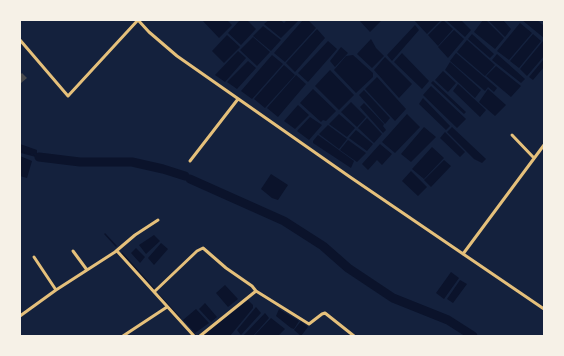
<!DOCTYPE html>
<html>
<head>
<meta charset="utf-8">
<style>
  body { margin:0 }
  #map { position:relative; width:564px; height:356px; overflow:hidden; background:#14213d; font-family:"Source Sans 3",sans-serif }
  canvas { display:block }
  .frame { position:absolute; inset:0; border:21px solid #f6f1e7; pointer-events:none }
</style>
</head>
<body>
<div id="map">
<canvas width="564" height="356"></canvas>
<div class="frame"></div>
</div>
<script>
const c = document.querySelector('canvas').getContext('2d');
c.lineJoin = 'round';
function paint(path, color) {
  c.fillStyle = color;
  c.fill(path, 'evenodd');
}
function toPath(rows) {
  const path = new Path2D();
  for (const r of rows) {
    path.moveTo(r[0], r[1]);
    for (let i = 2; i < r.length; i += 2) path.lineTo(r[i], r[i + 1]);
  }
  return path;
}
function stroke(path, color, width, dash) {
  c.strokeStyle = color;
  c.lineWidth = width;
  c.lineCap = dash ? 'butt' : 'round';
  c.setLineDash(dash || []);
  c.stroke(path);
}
paint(toPath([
  [202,20,227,20,232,25,219,38],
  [240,20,247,20,256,29,241,45,228,33],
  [269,20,280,20,284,23,287,20,299,20,281,38,264,24],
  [303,20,308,20,316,28,285,62,274,53],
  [359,20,382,20,370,32],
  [414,20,441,20,427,34],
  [443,20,453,29,438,46,428,35],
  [446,20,461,20,471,30,465,37],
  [483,20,486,20,504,38,495,49,474,32],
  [488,20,503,20,511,29,505,37],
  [522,20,537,20,544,26,544,38],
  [520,23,532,33,509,60,497,51],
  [415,25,419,30,392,61,387,55],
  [263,26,281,40,271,51,253,36],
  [317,29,325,38,295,72,286,63],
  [454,30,464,39,448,58,438,47],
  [472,34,494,54,490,58,468,39],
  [533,34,541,41,519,68,510,61],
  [227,35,240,47,224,63,212,51],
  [253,37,270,52,257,66,240,50],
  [371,39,376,48,384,56,372,68,357,54],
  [467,40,495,65,485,76,457,52],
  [328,41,337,49,308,82,298,73],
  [543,41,544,56,527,76,520,69],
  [341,47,348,53,335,67,330,61],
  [238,51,246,58,225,82,215,75],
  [402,53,429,81,422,89,394,62],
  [456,53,497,88,494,92,488,87,485,91,450,61],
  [497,54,525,79,521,83,492,60],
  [272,55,283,64,252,99,241,91],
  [353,55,373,73,373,77,356,93,334,70,346,56],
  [385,57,412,84,399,98,374,70],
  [544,59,544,67,533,80,529,77],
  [248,61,256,68,237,89,227,82],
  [450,62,481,90,475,98,445,70],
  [284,65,295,75,265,108,254,99],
  [496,66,521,86,511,97,486,76],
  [330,70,354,95,339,110,315,86],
  [443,71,456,83,448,92,435,80],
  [296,75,306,84,278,117,267,108],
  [377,77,406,109,395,121,365,89],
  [433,81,466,112,464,114,431,83],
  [458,84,486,110,480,117,453,91],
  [431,86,466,119,457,128,423,95],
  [313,89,336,111,326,121,323,120,321,122,300,103],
  [488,89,506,105,495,116,479,102],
  [364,90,390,118,385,124,359,95],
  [423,98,450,126,446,130,419,104],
  [351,102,366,117,357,127,341,112],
  [364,103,384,124,383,126,386,130,383,133,360,107],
  [298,105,309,115,295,129,284,121],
  [339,114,355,128,347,137,329,124],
  [407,114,420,127,395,153,382,142],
  [310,117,322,125,309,140,297,131],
  [367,118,382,134,374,143,358,128],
  [328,125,347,139,339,149,319,134],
  [424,127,436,137,411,162,401,154],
  [452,127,486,159,482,163,474,159,447,132],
  [356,130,373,144,367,151,349,138],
  [445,132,465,152,460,157,440,138],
  [318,135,354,161,351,168,313,143,313,141],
  [348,140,366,153,357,162,340,150],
  [20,144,37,150,37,154,34,155,20,152],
  [380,144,392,154,382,165,377,160,368,170,362,164],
  [432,147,444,158,424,179,412,169],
  [20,156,32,161,27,178,20,176],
  [444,160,451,166,431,187,424,180],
  [411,171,427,187,418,196,402,181],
  [271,174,288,185,278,200,272,198,261,189],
  [154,235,160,241,146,254,139,245],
  [161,243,168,249,154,265,148,258],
  [136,248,145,257,140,263,131,253],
  [451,272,459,278,444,299,436,293],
  [460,280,467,284,453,303,447,299],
  [225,285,238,299,228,307,216,293],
  [248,300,253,305,253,308,230,336,202,336],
  [205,303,217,317,211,322,199,309],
  [256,307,261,313,241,335,237,330],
  [196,309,209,323,195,333,183,320],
  [279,309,299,321,294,329,291,328,276,316],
  [265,313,269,318,253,336,243,336],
  [271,318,285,329,278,336,254,336],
  [301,321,308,327,301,336,294,330]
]), '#0b132b');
stroke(toPath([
  [20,152,39,157],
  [105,234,116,246],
  [122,253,154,289],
  [158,294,180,318],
  [191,331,195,335]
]), '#0b132b', 1.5);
stroke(toPath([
  [39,157,80,162,132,162,163,169,185,176],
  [190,179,284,221,323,246,348,268,393,298,448,320,473,336]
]), '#0b132b', 9);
paint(toPath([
  [22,73,27,78,21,83,20,75]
]), '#48494c');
stroke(toPath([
  [138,20,149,32,177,56,350,177,544,309],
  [20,40,68,96,138,20],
  [512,135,534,158],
  [190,161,238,99],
  [73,251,87,270],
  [117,251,194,336],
  [463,254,544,145],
  [34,257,56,290],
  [154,292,197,251,203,248,226,268,252,286,256,291],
  [20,316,56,290,115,252,135,235,158,220],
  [123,336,167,307],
  [200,336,256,291,309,324,322,314,325,313,354,336]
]), '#e5c07b', 3);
</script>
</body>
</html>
